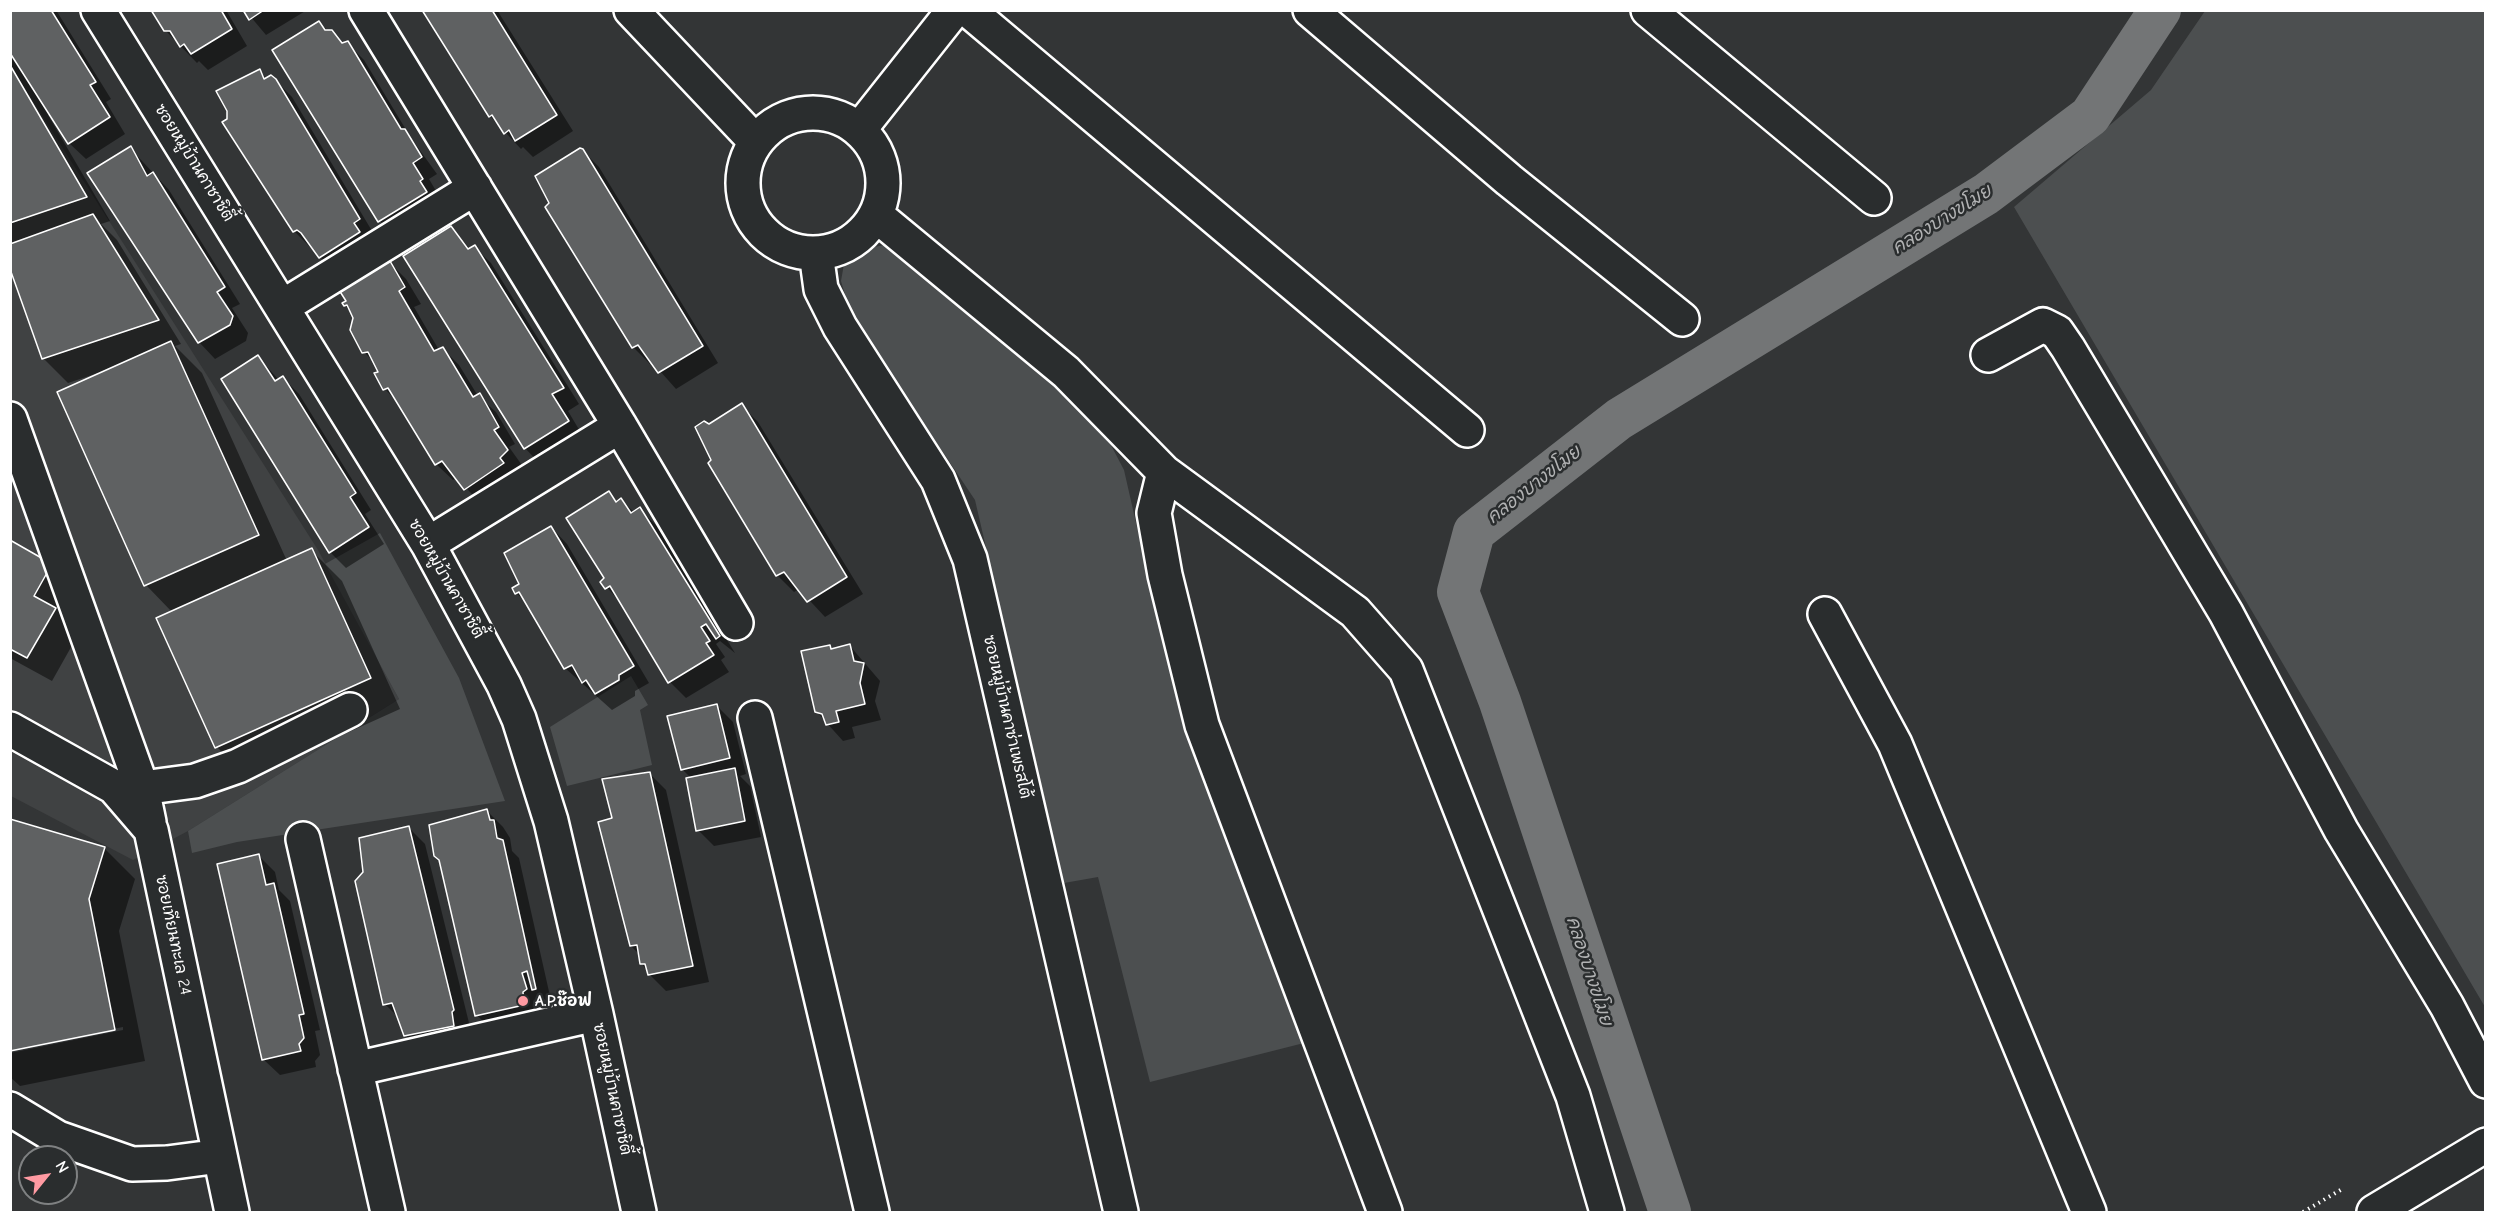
<!DOCTYPE html>
<html>
<head>
<meta charset="utf-8">
<style>
  body { margin:0 }
  #map { position:relative; width:2496px; height:1223px; overflow:hidden; background:#333536; font-family:"Comic Neue",sans-serif }
  canvas { display:block }
  .frame { position:absolute; inset:0; border:12px solid #fff; pointer-events:none }
  .north { position:absolute; left:18px; top:1145px; width:60px; height:60px; box-sizing:border-box; background:#2a2d2e; border:2px solid #7f8182; border-radius:50%; rotate:60deg; font-size:16px; font-weight:700; line-height:24px; text-align:center; color:#fff }
  .north::after { content:''; display:block; margin:auto; width:21px; height:27px; background:#ff9aa2; clip-path:polygon(50% 0,100% 100%,50% 72%,0 100%) }
</style>
</head>
<body>
<div id="map">
<canvas width="2496" height="1223"></canvas>
<div class="frame"></div>
<div class="north">N</div>
</div>
<script>
const c = document.querySelector('canvas').getContext('2d');
c.lineJoin = 'round';
function paint(path, color) {
  c.fillStyle = color;
  c.fill(path, 'evenodd');
}
function toPath(rows) {
  const path = new Path2D();
  for (const r of rows) {
    if (r.length === 3) {
      path.moveTo(r[0] + r[2], r[1]);
      path.arc(r[0], r[1], r[2], 0, 2 * Math.PI);
      continue;
    }
    path.moveTo(r[0], r[1]);
    for (let i = 2; i < r.length; i += 2) path.lineTo(r[i], r[i + 1]);
  }
  return path;
}
function stroke(path, color, width, dash) {
  c.strokeStyle = color;
  c.lineWidth = width;
  c.lineCap = dash ? 'butt' : 'round';
  c.setLineDash(dash || []);
  c.stroke(path);
}
function write(font, color, halo, rows, align = 'center') {
  c.font = font + ' "Comic Neue","Playpen Sans Thai",sans-serif';
  c.lineWidth = 5;
  c.setLineDash([]);
  c.textBaseline = 'middle';
  c.strokeStyle = halo;
  c.fillStyle = color;
  for (const [text, x, y, turn = 0] of rows) {
    c.save();
    c.translate(x, y);
    c.rotate((+turn || 0) * Math.PI / 180);
    c.textAlign = isNaN(turn) ? turn : align;
    if (halo) c.strokeText(text, 0, 0);
    c.fillText(text, 0, 0);
    c.restore();
  }
}
paint(toPath([
  [10,65,318,550,399,699,188,831,133,860,11,796]
]), '#404243');
paint(toPath([
  [2205,11,2485,11,2485,1007,2014,207,2151,90],
  [884,245,904,254,1049,375,1102,428,1124,470,1153,598,1214,801,1304,1043,1150,1082,1098,877,1064,883,975,500,851,315,841,281,844,264,865,249],
  [380,533,459,678,505,801,237,842,192,853,188,831,399,699,325,564],
  [631,676,648,705,640,710,652,765,567,786,550,727]
]), '#4c4f50');
paint(toPath([
  [10,10,56,10,111,99,106,102,125,134,86,159,69,143,51,113,48,115,110,221,101,224,117,240,181,344,175,346,202,373,287,561,311,550,342,581,400,709,247,778,217,747,172,612,146,585,59,393,98,375,98,373,68,383,44,359,10,264,13,244,10,242],
  [153,10,226,10,247,46,208,70,199,61,197,63,165,30],
  [245,10,307,10,266,35],
  [424,10,497,10,573,131,533,157,523,147,521,149,490,116],
  [319,23,344,44,347,43,364,60,411,138,437,174,429,179,439,196,396,237,380,221],
  [259,71,267,79,275,80,292,97,375,236,336,273,294,231,229,120],
  [130,148,169,190,240,304,232,308,248,333,246,341,215,359,199,342],
  [582,150,599,167,718,363,676,389,652,362,650,364,633,347],
  [451,228,471,250,474,247,491,263,579,404,568,411,584,438,541,465,525,448],
  [390,263,406,279,421,304,414,307,439,350,443,349,459,365,478,396,496,412,515,444,509,447,524,468,482,505,457,478,453,480,436,464,400,405,385,389,377,365,364,352,355,318,345,305],
  [258,357,279,380,283,378,299,394,371,510,365,514,384,544,346,568,330,552],
  [741,405,758,422,863,594,825,617,799,589,794,592,777,575,712,460,709,426],
  [609,493,618,502,621,500,634,512,639,509,656,525,735,653,720,641,716,644,725,657,721,660,729,672,686,698,670,682,623,605,602,582,606,578],
  [551,527,567,544,649,683,635,691,635,696,612,710,565,668,528,604,516,593],
  [10,542,75,589,61,615,79,633,52,681,10,658],
  [850,646,880,681,875,701,881,720,852,727,855,738,843,741,816,711,829,647,833,650],
  [717,706,733,722,746,774,740,776,750,786,761,837,714,846,698,830,691,778,682,769],
  [650,774,666,790,709,982,666,991,649,974,642,964,640,955,631,946,613,819],
  [487,811,503,827,510,838,512,851,519,858,552,1005,540,996,542,1005,538,1008,539,1022,493,1032,477,1015],
  [409,828,425,844,470,1027,422,1051,405,1035,399,1018,385,1004,361,855,364,851],
  [104,848,135,879,119,931,145,1061,20,1086,10,1077,10,1053,123,1030,123,1027,10,1049],
  [259,856,275,872,279,890,290,901,320,1030,315,1031,320,1055,315,1061,316,1067,280,1075,263,1059]
]), '#0007');
stroke(toPath([
  [1670,1212,1500,702,1458,592,1474,532,1619,419,1986,194,2090,116,2160,10]
]), '#737576', 42);
const building = toPath([
  [10,10,51,10,96,82,90,85,110,117,68,144,10,53,10,10],
  [151,10,221,10,232,29,191,54,184,44,180,47,170,31,164,31,151,10],
  [243,10,264,10,249,20,243,10],
  [422,10,492,10,557,115,515,141,509,130,504,134,492,115,489,117,422,10],
  [319,21,325,30,332,30,342,43,348,41,401,129,405,129,422,157,413,163,423,179,420,181,427,192,378,222,272,50,319,21],
  [10,65,87,197,10,223,10,65],
  [260,69,264,79,271,75,276,79,360,219,354,223,360,232,319,258,301,233,297,230,293,232,222,122,227,119,227,111,216,91,260,69],
  [131,146,147,176,153,172,225,287,217,292,233,316,230,325,198,343,87,173,131,146],
  [580,148,583,149,703,346,658,373,638,345,632,348,545,207,549,203,535,176,580,148],
  [93,214,159,320,42,359,10,269,10,244,93,214],
  [451,226,468,249,475,245,564,388,552,394,569,421,524,449,403,256,451,226],
  [390,261,405,287,399,291,434,351,443,347,473,397,480,393,499,427,494,430,508,450,500,458,504,463,464,490,442,461,435,465,388,388,383,390,374,373,378,372,368,352,362,353,350,330,353,318,347,305,344,306,342,303,346,301,339,290,390,261],
  [171,341,259,535,144,586,57,392,171,341],
  [258,355,275,381,283,376,356,493,350,497,369,527,329,553,221,379,258,355],
  [742,403,847,577,807,602,784,572,776,576,708,463,711,460,695,427,704,421,709,424,742,403],
  [609,491,616,502,621,498,631,513,640,507,720,636,716,639,706,624,701,627,710,641,706,643,714,655,668,683,610,586,605,589,600,582,604,578,566,518,609,491],
  [551,526,634,666,619,675,619,680,595,694,586,680,582,683,572,665,564,669,519,592,515,594,512,588,519,584,504,553,551,526],
  [10,540,52,564,34,596,56,608,27,658,10,649,10,540],
  [312,548,371,678,215,748,156,618,312,548],
  [850,644,854,661,864,663,860,683,865,704,836,711,839,722,826,725,822,714,815,712,801,651,830,645,831,649,850,644],
  [717,704,730,758,681,770,667,716,717,704],
  [735,768,745,821,696,831,686,778,735,768],
  [650,772,693,966,648,975,645,964,640,964,637,945,630,946,598,822,612,818,602,779,650,772],
  [487,809,490,820,494,820,497,838,503,840,536,989,532,990,527,971,522,973,527,989,523,992,524,1005,475,1016,439,860,434,856,429,825,487,809],
  [10,819,105,847,89,899,115,1030,10,1051,10,819],
  [409,826,454,1010,452,1012,454,1026,404,1036,392,1003,383,1005,355,881,363,872,359,838,409,826],
  [259,854,266,885,274,883,304,1014,299,1015,304,1038,299,1044,301,1051,262,1060,217,864,259,854]
]);
paint(building, '#5f6162');
stroke(building, '#fff', 1.5);
const minor = toPath([
  [98,10,428,544,504,685,519,719,551,821,596,1014,639,1212],
  [366,10,620,426,736,623],
  [631,10,755,141],
  [968,10,1467,430],
  [1310,10,1509,180,1682,319],
  [1648,10,1874,198],
  [813,183,70],
  [859,130,954,10],
  [876,215,1066,372,1164,472,1355,612,1406,670,1573,1096,1607,1212],
  [816,253,821,289,840,327,938,480,970,559,1121,1212],
  [282,307,475,188],
  [1988,355,2043,325,2057,332,2068,348,2226,613,2341,830,2447,1006,2486,1081],
  [10,419,142,788,149,822],
  [1164,472,1154,513,1165,575,1202,725,1385,1212],
  [428,544,620,426],
  [1825,614,1895,744,2089,1212],
  [755,718,872,1212],
  [10,729,114,787,151,830,232,1212],
  [142,788,195,781,238,766,350,710],
  [303,839,388,1212],
  [355,1069,596,1014],
  [10,1109,58,1138,132,1164,167,1163,220,1156]
]);
const major = toPath([
  [2374,1212,2486,1145]
]);
stroke(minor, '#fff', 38);
stroke(major, '#fff', 38);
stroke(toPath([
  [2303,1212,2344,1188]
]), '#fff', 4, [1.5, 4.5]);
stroke(minor, '#2a2d2e', 33);
stroke(major, '#2a2d2e', 33);
for (const [x, y, r, color] of [
  [523,1001,6,"#ff9aa2"]
]) {
  const dot = new Path2D();
  dot.arc(x, y, r, 0, 2 * Math.PI);
  c.fillStyle = color;
  c.fill(dot);
  stroke(dot, '#2a2d2e', 2);
}
write('16px', '#fff', '#2a2d2e', [
  ["ซอยหมู่บ้านคาซาซิตี้",194,163,58],
  ["ซอยหมู่บ้านคาซาซิตี้",446,579,60],
  ["ซอยหมู่บ้านคาซ่าเพรสโต้",1007,717,77],
  ["ซอยเทียนทะเล 24",173,935,78],
  ["ซอยหมู่บ้านคาซาซิตี้",612,1089,78]
]);
write('bold 16px', '#fff', '#2a2d2e', [
  ["A.P.ช๊อฟ",535,1001]
], 'left');
write('italic 18px', '#b2b3b4', '#2a2d2e', [
  ["คลองบางขโมย",1942,220,-32],
  ["คลองบางขโมย",1534,485,-38],
  ["คลองบางขโมย",1589,971,72]
]);
</script>
</body>
</html>
